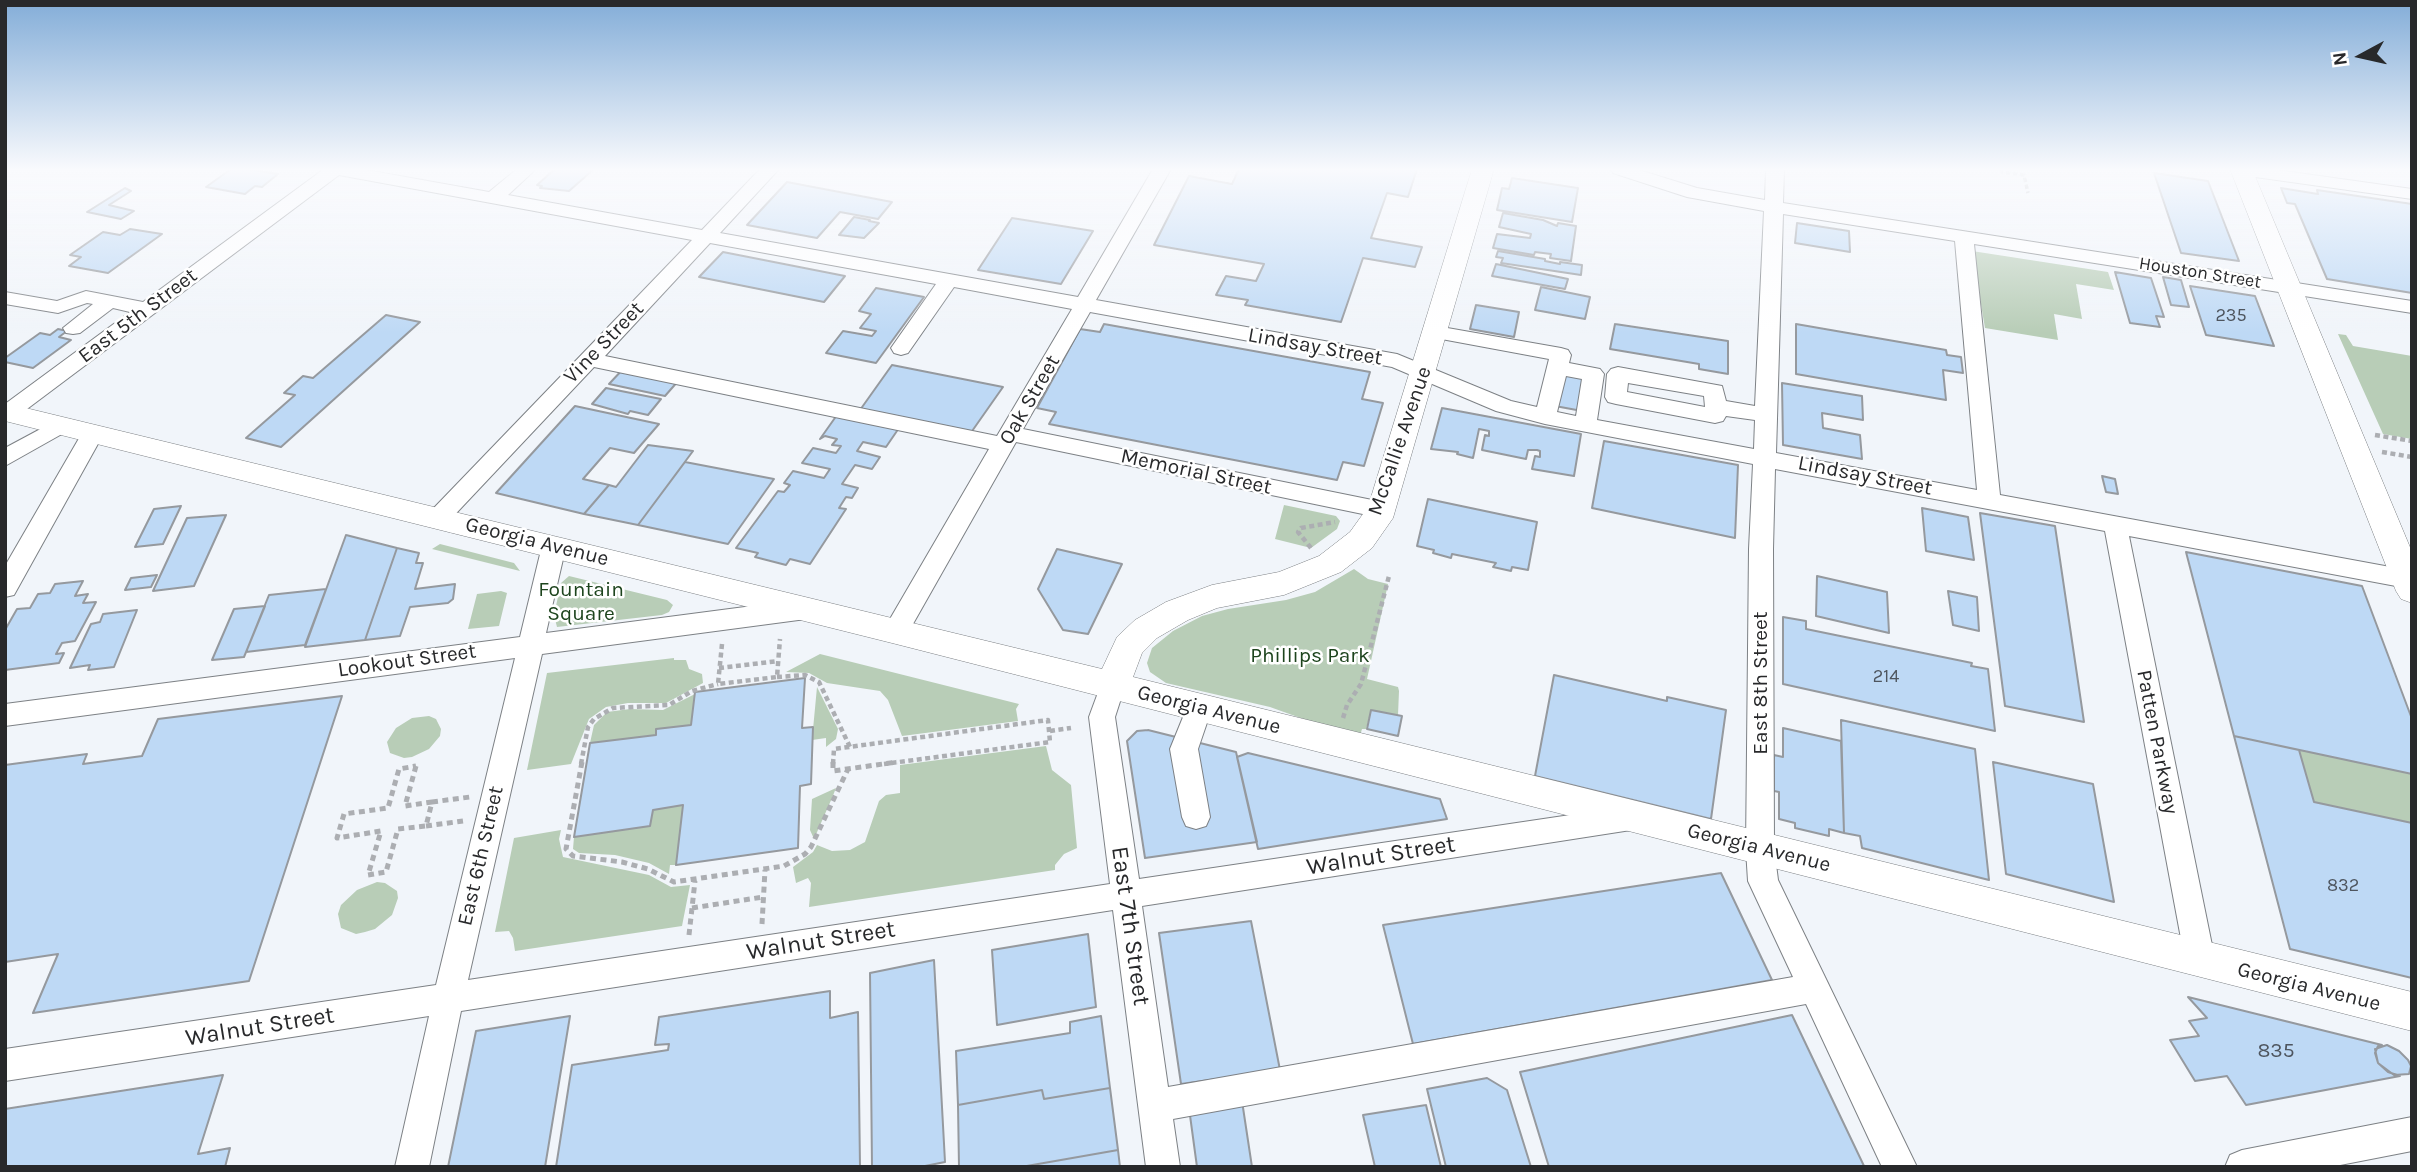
<!DOCTYPE html>
<html>
<head>
<meta charset="utf-8">
<style>
  body { margin:0 }
  #map { position:relative; width:2417px; height:1172px; overflow:hidden; background:#f1f5fa; font-family:Karla,sans-serif }
  canvas { display:block }
  .frame { position:absolute; inset:0; border:7px solid #28292b; pointer-events:none }
  .north { position:absolute; left:2326px; top:21px; width:70px; height:70px; -webkit-text-stroke:5px #fff; paint-order:stroke; rotate:262deg; font-size:19px; font-weight:700; line-height:28px; text-align:center; color:#28292b }
  .north::after { content:''; display:block; margin:auto; width:24px; height:32px; background:#28292b; clip-path:polygon(50% 0,100% 100%,50% 72%,0 100%) }
</style>
</head>
<body>
<div id="map">
<canvas width="2417" height="1172"></canvas>
<div class="frame"></div>
<div class="north">N</div>
</div>
<script>
const c = document.querySelector('canvas').getContext('2d');
c.lineJoin = 'round';
function paint(path, color) {
  c.fillStyle = color;
  c.fill(path, 'evenodd');
}
function toPath(rows) {
  const path = new Path2D();
  for (const r of rows) {
    path.moveTo(r[0], r[1]);
    for (let i = 2; i < r.length; i += 2) path.lineTo(r[i], r[i + 1]);
  }
  return path;
}
function stroke(path, color, width, dash) {
  c.strokeStyle = color;
  c.lineWidth = width;
  c.lineCap = dash ? 'butt' : 'round';
  c.setLineDash(dash || []);
  c.stroke(path);
}
function write(font, color, halo, rows, align = 'center') {
  c.font = font + ' Karla,sans-serif';
  c.lineWidth = 5;
  c.setLineDash([]);
  c.textBaseline = 'middle';
  c.strokeStyle = halo;
  c.fillStyle = color;
  for (const [text, x, y, turn = 0] of rows) {
    c.save();
    c.translate(x, y);
    c.rotate((+turn || 0) * Math.PI / 180);
    c.textAlign = isNaN(turn) ? turn : align;
    if (halo) c.strokeText(text, 0, 0);
    c.fillText(text, 0, 0);
    c.restore();
  }
}
paint(toPath([
  [1972,251,2108,272,2114,290,2076,284,2082,319,2054,314,2058,340,1985,328],
  [2338,334,2346,335,2353,346,2412,356,2412,439,2383,434],
  [1284,505,1336,516,1340,521,1337,529,1311,548,1275,539],
  [440,544,514,563,520,571,432,549],
  [1354,569,1368,579,1388,584,1367,679,1398,687,1399,691,1398,715,1371,710,1366,729,1362,729,1359,739,1270,707,1166,683,1150,672,1147,663,1152,648,1173,631,1202,616,1228,609,1286,600,1315,592],
  [569,576,667,600,673,605,669,612,662,615,557,627,554,615,561,583],
  [501,591,507,593,499,626,468,629,477,594],
  [820,654,1019,704,1016,709,1018,721,902,736,888,700,880,691,827,683,809,673,786,672],
  [674,658,674,660,686,660,689,669,702,674,703,683,666,703,628,703,606,707,589,719,571,764,527,770,547,673],
  [817,687,838,729,836,739,826,747,826,738,812,740],
  [695,694,691,725,656,729,656,735,590,743,594,725,607,712,630,709,663,710],
  [429,716,436,719,441,729,440,736,429,749,412,757,404,758,390,753,387,742,396,728,412,718],
  [1046,746,1052,770,1071,785,1077,848,1064,854,1055,865,1055,870,809,907,811,883,808,878,796,883,793,867,813,852,817,845,832,851,850,850,865,842,879,801,886,795,900,793,900,765],
  [2299,750,2412,774,2412,823,2314,802],
  [836,788,832,798,814,839,810,830,812,799],
  [683,805,676,865,670,865,669,874,649,863,615,855,579,853,573,849,574,837,650,826,653,810],
  [561,830,559,839,563,857,649,875,671,887,690,885,682,926,515,951,513,938,509,931,495,932,514,838],
  [377,882,385,883,397,891,398,898,392,915,375,929,365,932,356,934,341,928,338,914,341,905,357,890]
]), '#b8cdb7');
const building = toPath([
  [231,169,248,169,278,174,262,187,255,186,245,194,206,187,231,169],
  [555,169,594,169,569,191,540,188,542,186,537,185,555,169],
  [1239,169,1417,169,1408,197,1387,193,1371,238,1422,247,1415,267,1363,258,1341,322,1245,305,1248,300,1216,295,1226,276,1256,281,1264,264,1154,245,1189,176,1232,184,1239,169],
  [2154,173,2208,181,2239,261,2181,253,2154,173],
  [1512,178,1578,188,1572,222,1497,210,1502,188,1509,189,1512,178],
  [787,182,892,202,878,219,840,212,817,238,747,225,787,182],
  [125,188,131,191,109,205,134,211,121,219,87,212,125,188],
  [2281,188,2318,194,2317,190,2412,204,2412,293,2327,279,2295,204,2287,203,2281,188],
  [1503,213,1543,220,1557,226,1558,223,1576,226,1571,261,1550,258,1551,254,1535,252,1534,255,1493,248,1497,234,1530,238,1531,234,1499,227,1503,213],
  [854,217,870,220,869,221,879,223,864,238,839,235,854,217],
  [1012,218,1093,231,1061,284,978,270,1012,218],
  [1797,223,1849,231,1850,252,1795,243,1797,223],
  [130,229,162,234,108,273,69,266,81,257,70,255,103,232,120,235,130,229],
  [1498,251,1545,259,1545,261,1560,264,1560,262,1582,265,1581,275,1501,263,1503,258,1496,257,1498,251],
  [723,252,845,276,824,302,699,277,723,252],
  [1496,264,1568,279,1565,289,1492,276,1496,264],
  [2115,272,2151,278,2164,317,2156,316,2160,327,2130,323,2115,272],
  [2163,277,2181,280,2189,307,2171,305,2163,277],
  [2190,286,2255,296,2274,346,2206,335,2190,286],
  [1541,287,1590,297,1585,319,1535,310,1541,287],
  [876,288,924,297,876,363,826,353,843,331,872,336,876,331,860,328,871,314,859,311,876,288],
  [1476,305,1519,312,1514,337,1470,329,1476,305],
  [386,315,420,322,281,447,246,438,295,395,284,393,303,376,313,378,386,315],
  [1104,324,1370,372,1362,399,1383,403,1364,466,1343,462,1337,480,1049,424,1056,412,1037,408,1080,329,1100,332,1104,324],
  [1615,324,1728,341,1728,374,1699,369,1699,364,1610,349,1615,324],
  [1796,324,1946,350,1947,355,1961,357,1963,373,1943,370,1946,400,1796,374,1796,324],
  [58,329,67,331,59,337,71,340,33,368,5,362,5,358,40,333,50,335,58,329],
  [892,365,1003,387,970,434,860,410,892,365],
  [624,368,679,380,665,396,609,384,624,368],
  [1560,373,1586,377,1582,411,1555,406,1560,373],
  [1782,383,1862,396,1863,420,1822,413,1823,428,1860,435,1862,459,1783,445,1782,383],
  [606,388,661,399,648,415,630,411,628,414,592,404,606,388],
  [575,406,659,424,634,453,610,448,583,479,609,485,584,514,496,493,575,406],
  [1442,408,1581,434,1574,476,1532,469,1535,456,1540,457,1540,451,1537,450,1528,450,1526,459,1482,450,1485,435,1489,436,1489,431,1479,429,1473,458,1457,454,1458,452,1431,449,1442,408],
  [837,415,899,428,886,447,863,442,857,451,880,457,872,469,855,465,842,484,858,488,852,498,846,497,839,508,846,509,810,564,790,559,786,565,755,557,758,553,736,548,778,491,784,492,790,485,784,483,793,471,824,478,830,469,802,463,813,448,836,453,841,446,832,445,837,439,825,436,820,439,837,415],
  [1604,441,1738,465,1735,538,1592,508,1604,441],
  [648,445,693,451,638,525,584,514,609,485,616,487,648,445],
  [685,462,774,479,728,544,638,525,685,462],
  [2102,476,2115,479,2118,494,2106,492,2102,476],
  [1428,499,1537,522,1528,570,1512,567,1511,571,1493,567,1496,563,1452,554,1451,558,1433,553,1434,550,1417,546,1428,499],
  [181,506,163,544,135,547,154,509,181,506],
  [1922,508,1968,517,1974,560,1926,551,1922,508],
  [1980,513,2055,526,2084,722,2005,706,1980,513],
  [226,515,194,586,153,591,187,518,226,515],
  [346,535,397,548,365,640,305,647,346,535],
  [397,548,419,553,416,563,423,563,415,589,455,584,453,599,448,603,410,607,400,636,365,640,397,548],
  [1057,549,1122,564,1088,634,1063,630,1038,589,1057,549],
  [2186,552,2362,586,2412,719,2412,774,2234,736,2186,552],
  [157,575,151,587,125,590,131,578,157,575],
  [1817,576,1887,592,1889,633,1816,616,1817,576],
  [83,581,75,596,88,594,83,603,96,602,75,641,62,643,56,654,64,653,59,663,5,670,5,630,17,609,30,608,38,594,50,593,55,584,83,581],
  [326,589,305,645,246,652,269,595,326,589],
  [1948,591,1977,597,1979,631,1953,625,1948,591],
  [265,606,244,657,212,660,234,609,265,606],
  [137,610,114,667,88,670,90,665,70,668,91,624,100,622,103,614,137,610],
  [1783,617,1806,621,1806,629,1972,663,1971,666,1988,669,1995,731,1783,684,1783,617],
  [1554,675,1667,701,1667,697,1726,710,1711,819,1535,776,1554,675],
  [805,678,802,728,813,727,811,784,800,786,798,848,676,865,683,805,653,810,650,826,574,837,590,743,656,735,656,729,691,725,695,692,805,678],
  [342,696,249,981,33,1013,58,954,5,962,5,765,87,754,83,764,142,756,158,719,342,696],
  [1371,710,1402,716,1398,736,1367,729,1371,710],
  [1841,720,1975,749,1989,880,1862,848,1860,836,1844,833,1841,720],
  [1783,728,1841,741,1844,833,1829,829,1829,836,1795,828,1795,823,1779,819,1779,792,1774,791,1774,755,1783,757,1783,728],
  [1148,730,1236,752,1257,842,1145,858,1127,741,1137,731,1148,730],
  [2234,736,2299,750,2314,802,2412,823,2412,978,2290,949,2234,736],
  [1248,753,1440,799,1447,819,1258,849,1237,757,1248,753],
  [1993,762,2093,784,2114,902,2006,874,1993,762],
  [1721,873,1772,980,1413,1044,1383,925,1721,873],
  [1251,921,1280,1070,1181,1084,1159,933,1251,921],
  [1088,934,1096,1007,997,1025,992,950,1088,934],
  [934,960,945,1162,920,1167,872,1167,870,973,934,960],
  [830,991,830,1018,858,1012,860,1167,556,1167,572,1065,668,1050,669,1044,655,1045,659,1017,830,991],
  [2188,997,2382,1045,2378,1046,2375,1053,2378,1063,2388,1072,2400,1076,2246,1105,2227,1076,2195,1081,2170,1040,2199,1036,2189,1021,2207,1018,2188,997],
  [1792,1015,1864,1166,1549,1167,1520,1072,1792,1015],
  [570,1016,545,1167,448,1167,476,1031,570,1016],
  [1101,1016,1110,1088,1044,1099,1042,1090,958,1105,956,1051,1070,1033,1070,1022,1101,1016],
  [2387,1045,2399,1051,2408,1060,2411,1066,2409,1074,2394,1075,2378,1063,2375,1049,2387,1045],
  [223,1075,198,1154,230,1148,225,1167,5,1167,5,1109,223,1075],
  [1487,1078,1507,1090,1531,1167,1446,1167,1427,1089,1487,1078],
  [1110,1088,1118,1150,1021,1167,959,1167,958,1105,1042,1090,1044,1099,1110,1088],
  [1242,1101,1252,1167,1197,1167,1189,1108,1242,1101],
  [1426,1105,1441,1167,1375,1167,1363,1115,1426,1105],
  [1118,1150,1120,1167,1021,1167,1118,1150]
]);
paint(building, '#bed9f5');
stroke(building, '#95999e', 2);
const minor = toPath([
  [324,169,361,169,489,192,517,169,536,169,508,195,702,230,760,169,779,169,720,233,1078,297,1153,169,1171,169,1096,300,1397,354,1511,401,1537,407,1549,359,1436,338,1429,337,1426,332,1429,327,1436,326,1561,348,1568,350,1571,355,1569,363,1600,369,1604,374,1597,420,1754,449,1755,420,1726,416,1723,421,1715,423,1616,404,1608,402,1605,397,1607,374,1611,369,1618,367,1722,386,1726,401,1755,406,1764,211,1687,197,1613,173,1610,169,1636,169,1697,188,1765,200,1766,169,1784,169,1783,203,2412,301,2412,313,1974,244,2000,495,2412,571,2412,589,2129,536,2215,960,2211,970,2200,974,2189,970,2185,960,2105,531,1775,469,1773,549,1774,849,1778,880,1917,1167,1882,1167,1806,1004,1173,1119,1180,1167,1146,1167,1113,910,461,1011,429,1167,395,1167,429,1016,5,1081,5,1049,436,985,515,658,5,726,5,704,520,637,542,546,546,540,554,537,562,540,566,546,546,633,806,599,815,602,818,609,815,616,806,619,542,654,468,980,1110,884,1089,717,1103,679,1112,675,1121,679,1125,686,1115,717,1139,879,1631,806,1641,809,1645,818,1641,827,1631,830,1142,906,1168,1087,1793,977,1748,881,1746,849,1749,549,1753,464,1545,424,1496,411,1392,367,1090,312,1023,429,1382,502,1390,504,1394,510,1390,516,1382,518,1016,442,905,638,896,641,887,638,883,631,989,449,594,367,446,524,438,526,430,524,426,518,430,512,692,240,339,175,15,418,5,420,5,404,130,312,113,308,80,333,73,334,66,333,63,328,93,304,87,303,58,313,5,304,5,292,57,301,86,291,143,302,324,169],
  [1783,214,1955,241,1977,490,1776,453,1783,214],
  [710,243,936,284,891,348,894,353,901,355,908,353,954,287,1072,309,997,436,605,356,710,243],
  [1566,376,1582,379,1576,416,1557,412,1566,376],
  [1628,383,1704,396,1705,407,1627,392,1628,383],
  [2233,169,2270,169,2412,189,2412,199,2241,175,2235,174,2233,169],
  [61,418,69,420,72,425,69,430,5,466,5,448,61,418],
  [93,426,101,428,104,433,14,595,5,597,5,566,85,428,93,426],
  [1199,697,1208,700,1212,708,1198,749,1210,817,1206,826,1196,829,1186,826,1182,817,1170,749,1190,700,1199,697],
  [2412,1117,2412,1151,2330,1167,2225,1167,2230,1155,2242,1150,2412,1117]
]);
const major = toPath([
  [1472,169,1494,169,1393,518,1372,548,1341,572,1284,595,1217,608,1188,620,1157,638,1142,653,1133,677,2412,992,2412,1031,896,644,5,421,5,403,1102,669,1117,637,1135,620,1166,602,1212,585,1279,572,1319,556,1350,532,1368,507,1472,169],
  [2230,169,2252,169,2412,552,2412,603,2401,599,2396,591,2230,169]
]);
stroke(minor, '#7d8185', 2);
stroke(major, '#7d8185', 1);
stroke(toPath([
  [2002,169,2002,172,2024,175,2028,193]
]), '#acaeb2', 3.5, [4.5, 2.5]);
stroke(toPath([
  [2375,435,2412,441],
  [2382,452,2412,457],
  [1311,548,1298,532,1301,528,1335,522],
  [722,644,718,684,777,677,780,639],
  [719,668,778,661],
  [777,677,805,675,819,682,850,747],
  [1343,718,1347,705,1361,684,1389,576],
  [1050,731,1071,728],
  [581,764,588,727,594,719,613,708,669,705,692,691,718,684],
  [833,764,834,749,1048,720,1050,742,884,764]
]), '#acaeb2', 4.5, [5, 3.5]);
stroke(toPath([
  [582,762,566,849,573,856,622,862,648,869,674,882,784,866,805,854,811,847,848,769],
  [833,762,833,771,897,762],
  [416,766,405,806,432,802,426,826,398,829,386,872,368,875,381,831,337,838,344,814,388,808,399,769,416,766],
  [432,802,470,797],
  [426,826,463,821],
  [692,908,763,897],
  [762,924,765,870],
  [689,935,695,881]
]), '#acaeb2', 5, [6, 4.5]);
paint(minor, '#fff');
paint(major, '#fff');
const sky = c.createLinearGradient(0, 0, 0, 333);
sky.addColorStop(0, '#83add8');
sky.addColorStop(0.51, '#f9fafd');
sky.addColorStop(1, '#f9fafd00');
c.fillStyle = sky;
c.fillRect(0, 0, 2417, 333);
write('18px', '#28292b', '#fff', [
  ["Houston Street",2200,273,9]
]);
write('18px', '#4e555e', null, [
  ["235",2231,316],
  ["214",1886,677],
  ["832",2343,886]
]);
write('21px', '#28292b', '#fff', [
  ["East 5th Street",138,316,-37],
  ["Vine Street",604,343,-46],
  ["Lindsay Street",1315,347,10],
  ["Oak Street",1030,400,-60],
  ["McCallie Avenue",1400,441,-71],
  ["Memorial Street",1196,472,12],
  ["Lindsay Street",1865,476,11],
  ["Georgia Avenue",537,542,14],
  ["Lookout Street",407,661,-8],
  ["East 8th Street",1761,683,-90],
  ["Georgia Avenue",1209,710,14],
  ["Patten Parkway",2157,742,79],
  ["Georgia Avenue",1759,848,14],
  ["East 6th Street",481,856,-77],
  ["Georgia Avenue",2309,987,14]
]);
write('21px', '#1d441d', '#fff', [
  ["Fountain",581,590],
  ["Square",581,614],
  ["Phillips Park",1310,656]
]);
write('21px', '#4e555e', null, [
  ["835",2276,1051]
]);
write('24px', '#28292b', '#fff', [
  ["Walnut Street",1381,856,-9],
  ["East 7th Street",1130,926,82],
  ["Walnut Street",821,941,-9],
  ["Walnut Street",260,1027,-9]
]);
</script>
</body>
</html>
